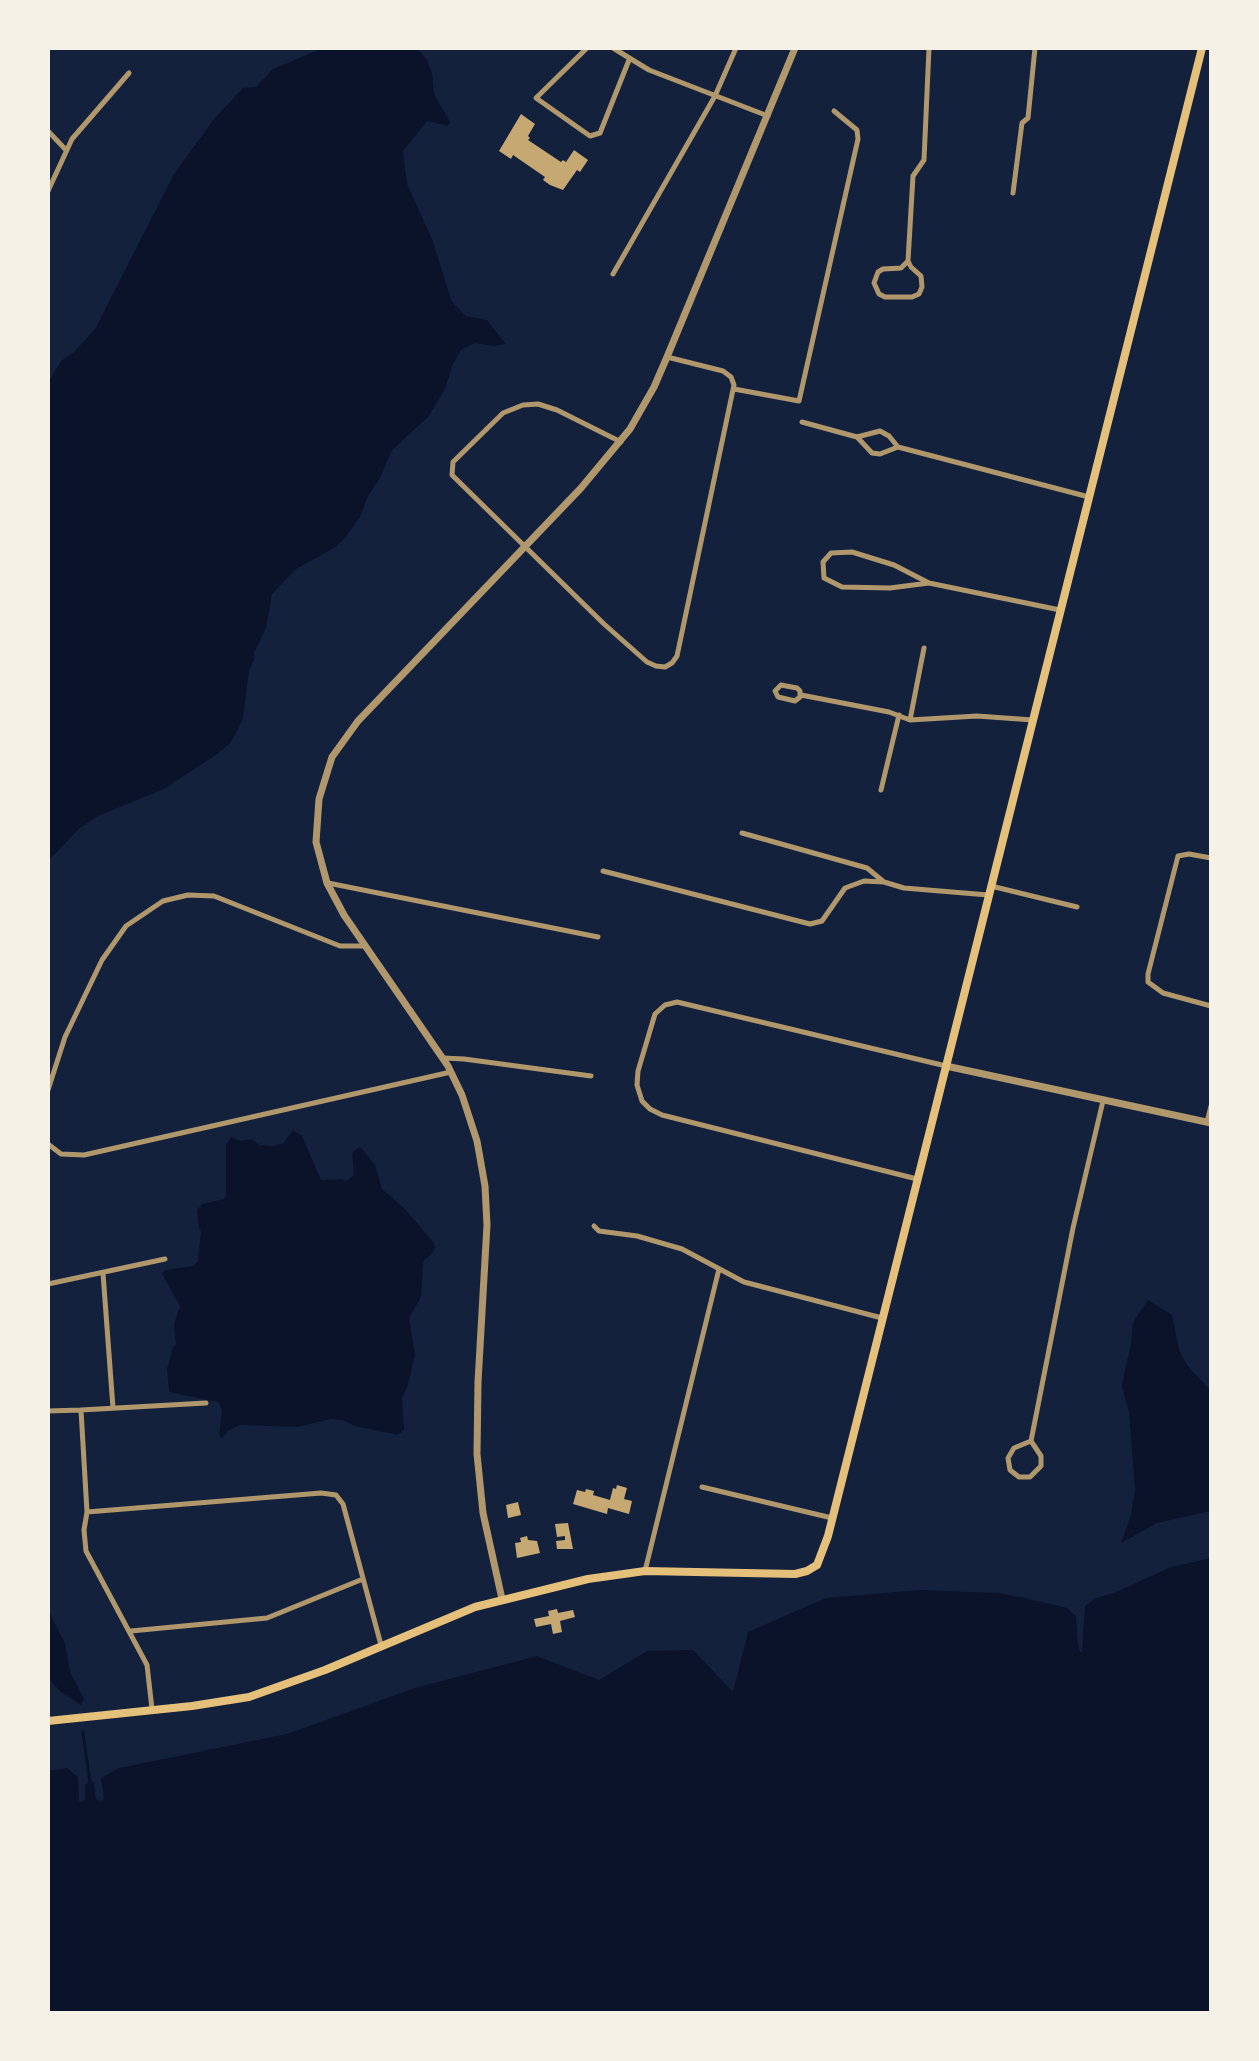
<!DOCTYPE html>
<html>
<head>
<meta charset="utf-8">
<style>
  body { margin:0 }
  #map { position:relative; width:1259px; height:2061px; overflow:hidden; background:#14213d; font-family:"DM Sans",sans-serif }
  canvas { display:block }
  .frame { position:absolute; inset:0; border:50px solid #f6f1e7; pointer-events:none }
</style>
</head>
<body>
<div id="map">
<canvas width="1259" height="2061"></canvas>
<div class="frame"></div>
</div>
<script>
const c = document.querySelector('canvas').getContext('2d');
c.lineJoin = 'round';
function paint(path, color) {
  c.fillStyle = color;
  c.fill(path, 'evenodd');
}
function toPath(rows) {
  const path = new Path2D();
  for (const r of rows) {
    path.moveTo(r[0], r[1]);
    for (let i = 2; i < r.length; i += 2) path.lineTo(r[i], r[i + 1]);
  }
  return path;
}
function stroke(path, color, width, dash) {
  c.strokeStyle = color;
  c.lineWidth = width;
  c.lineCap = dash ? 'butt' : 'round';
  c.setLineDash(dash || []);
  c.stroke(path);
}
paint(toPath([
  [323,48,417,48,427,60,432,72,434,94,450,122,448,126,427,121,403,151,407,184,432,239,452,302,466,316,487,320,506,344,494,346,475,343,461,350,453,364,445,389,428,417,392,450,380,478,368,496,360,517,345,538,334,548,296,569,272,594,266,628,254,653,254,660,249,670,243,719,231,742,216,755,164,789,98,816,80,828,48,861,48,383,61,361,74,352,95,329,174,174,214,119,243,88,256,87,273,69],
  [293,1130,302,1136,321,1180,342,1179,346,1181,354,1175,352,1153,359,1147,363,1150,375,1165,382,1189,404,1208,434,1243,435,1247,432,1254,424,1260,423,1265,421,1297,409,1318,415,1355,407,1388,402,1397,404,1430,398,1435,355,1426,343,1420,331,1419,298,1427,240,1425,229,1430,222,1438,219,1435,222,1410,218,1402,169,1392,167,1369,173,1347,176,1345,174,1324,180,1306,162,1274,165,1270,193,1266,198,1261,201,1231,199,1229,197,1210,202,1204,224,1199,226,1196,226,1145,231,1137,241,1141,252,1139,259,1145,273,1146,284,1143],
  [1148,1300,1172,1315,1179,1350,1187,1365,1211,1391,1211,1511,1157,1523,1121,1543,1131,1515,1135,1490,1129,1412,1122,1387,1124,1374,1131,1344,1133,1322],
  [1211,1558,1211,2013,48,2013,48,1771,67,1768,78,1777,79,1801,82,1802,85,1799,85,1784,94,1782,96,1799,102,1801,104,1798,101,1778,119,1768,287,1734,415,1688,537,1656,599,1680,647,1651,693,1650,733,1692,748,1632,826,1598,920,1590,999,1593,1024,1598,1067,1608,1076,1616,1078,1644,1080,1652,1082,1652,1085,1606,1096,1598,1114,1593,1171,1567],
  [48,1610,65,1643,70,1672,84,1699,81,1705,61,1692,48,1678]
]), '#0b132b');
stroke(toPath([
  [83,1732,90,1783]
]), '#0b132b', 3);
paint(toPath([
  [521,114,535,124,528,136,530,138,528,140,561,162,563,160,566,162,574,150,588,160,580,172,577,170,563,190,550,185,543,180,545,177,513,155,511,159,499,151],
  [617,1485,627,1488,624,1499,632,1501,629,1514,608,1508,607,1514,573,1504,577,1490,585,1492,586,1489,594,1491,593,1495,610,1500,613,1488,616,1489],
  [518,1502,521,1515,508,1518,506,1505],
  [568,1523,573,1549,557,1549,556,1541,565,1540,565,1536,557,1537,555,1524],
  [527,1536,528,1540,537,1541,540,1553,517,1558,515,1543,521,1542,520,1538],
  [557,1609,558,1613,573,1610,575,1617,560,1621,562,1632,553,1634,551,1624,536,1627,534,1619,549,1616,548,1611]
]), '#c6a872');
stroke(toPath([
  [587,48,536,98,590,136,600,133,629,60],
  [613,48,649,70,768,116],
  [48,131,66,150],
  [48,191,72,139,129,73],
  [1013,193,1022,123,1028,118,1035,48],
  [908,261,901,268,883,269,878,272,874,283,879,294,885,297,912,297,919,294,922,287,921,276,911,267,908,261,913,176,924,160,929,48],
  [613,274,715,96,736,48],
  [734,389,799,401,858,139,857,130,834,111],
  [802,422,857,437,880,431,889,436,898,447,1089,497],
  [857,437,872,453,880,454,898,447],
  [621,442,557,410,538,404,523,405,503,413,453,462,452,475,604,624,647,662,656,666,665,667,672,663,677,656,734,385,731,377,723,371,667,357],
  [929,583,890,588,842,587,824,578,823,562,831,553,852,552,894,565,929,583,1060,610],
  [781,685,797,688,800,691,800,697,795,701,778,697,775,691,781,685],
  [801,695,889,712,910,720,977,716,1033,720],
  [910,720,924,648],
  [881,790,899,715],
  [742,833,867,868,884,882],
  [1211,858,1189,854,1178,856,1148,974,1148,982,1163,993,1211,1006],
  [603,871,810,924,822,921,845,888,864,881,884,882,904,888,988,895],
  [328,883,598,937],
  [991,886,1077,907],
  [443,1058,464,1059,591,1076],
  [48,1090,65,1037,102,960,126,926,163,901,188,895,214,896,340,946,366,946],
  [1207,1122,1211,1106],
  [48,1144,61,1154,84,1155,451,1072],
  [917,1179,662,1115,650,1109,642,1101,637,1085,638,1071,655,1014,665,1005,677,1002,946,1066],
  [594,1226,599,1231,637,1236,682,1249,744,1282,882,1318],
  [103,1273,113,1408],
  [48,1284,165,1259],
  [81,1410,206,1403],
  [48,1411,81,1410,87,1512],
  [1031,1441,1073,1228,1103,1101],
  [1031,1441,1041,1456,1041,1466,1030,1477,1019,1477,1010,1470,1008,1458,1014,1448,1031,1441],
  [702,1487,832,1518],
  [645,1571,719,1269],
  [131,1631,267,1618,363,1579],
  [152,1709,147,1665,86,1551,84,1530,87,1512,321,1493,336,1495,343,1504,381,1645]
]), '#b1986c', 5);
stroke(toPath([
  [946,1066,1211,1123],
  [502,1599,483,1513,477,1454,478,1382,487,1225,485,1186,477,1141,462,1095,448,1066,344,915,327,883,316,842,319,799,332,757,358,721,581,488,630,429,654,387,667,357,795,48]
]), '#b1986c', 7);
stroke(toPath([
  [48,1721,192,1706,249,1697,325,1670,475,1607,588,1579,645,1571,795,1574,807,1571,817,1565,828,1536,1202,48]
]), '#e5c07b', 8);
</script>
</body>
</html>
